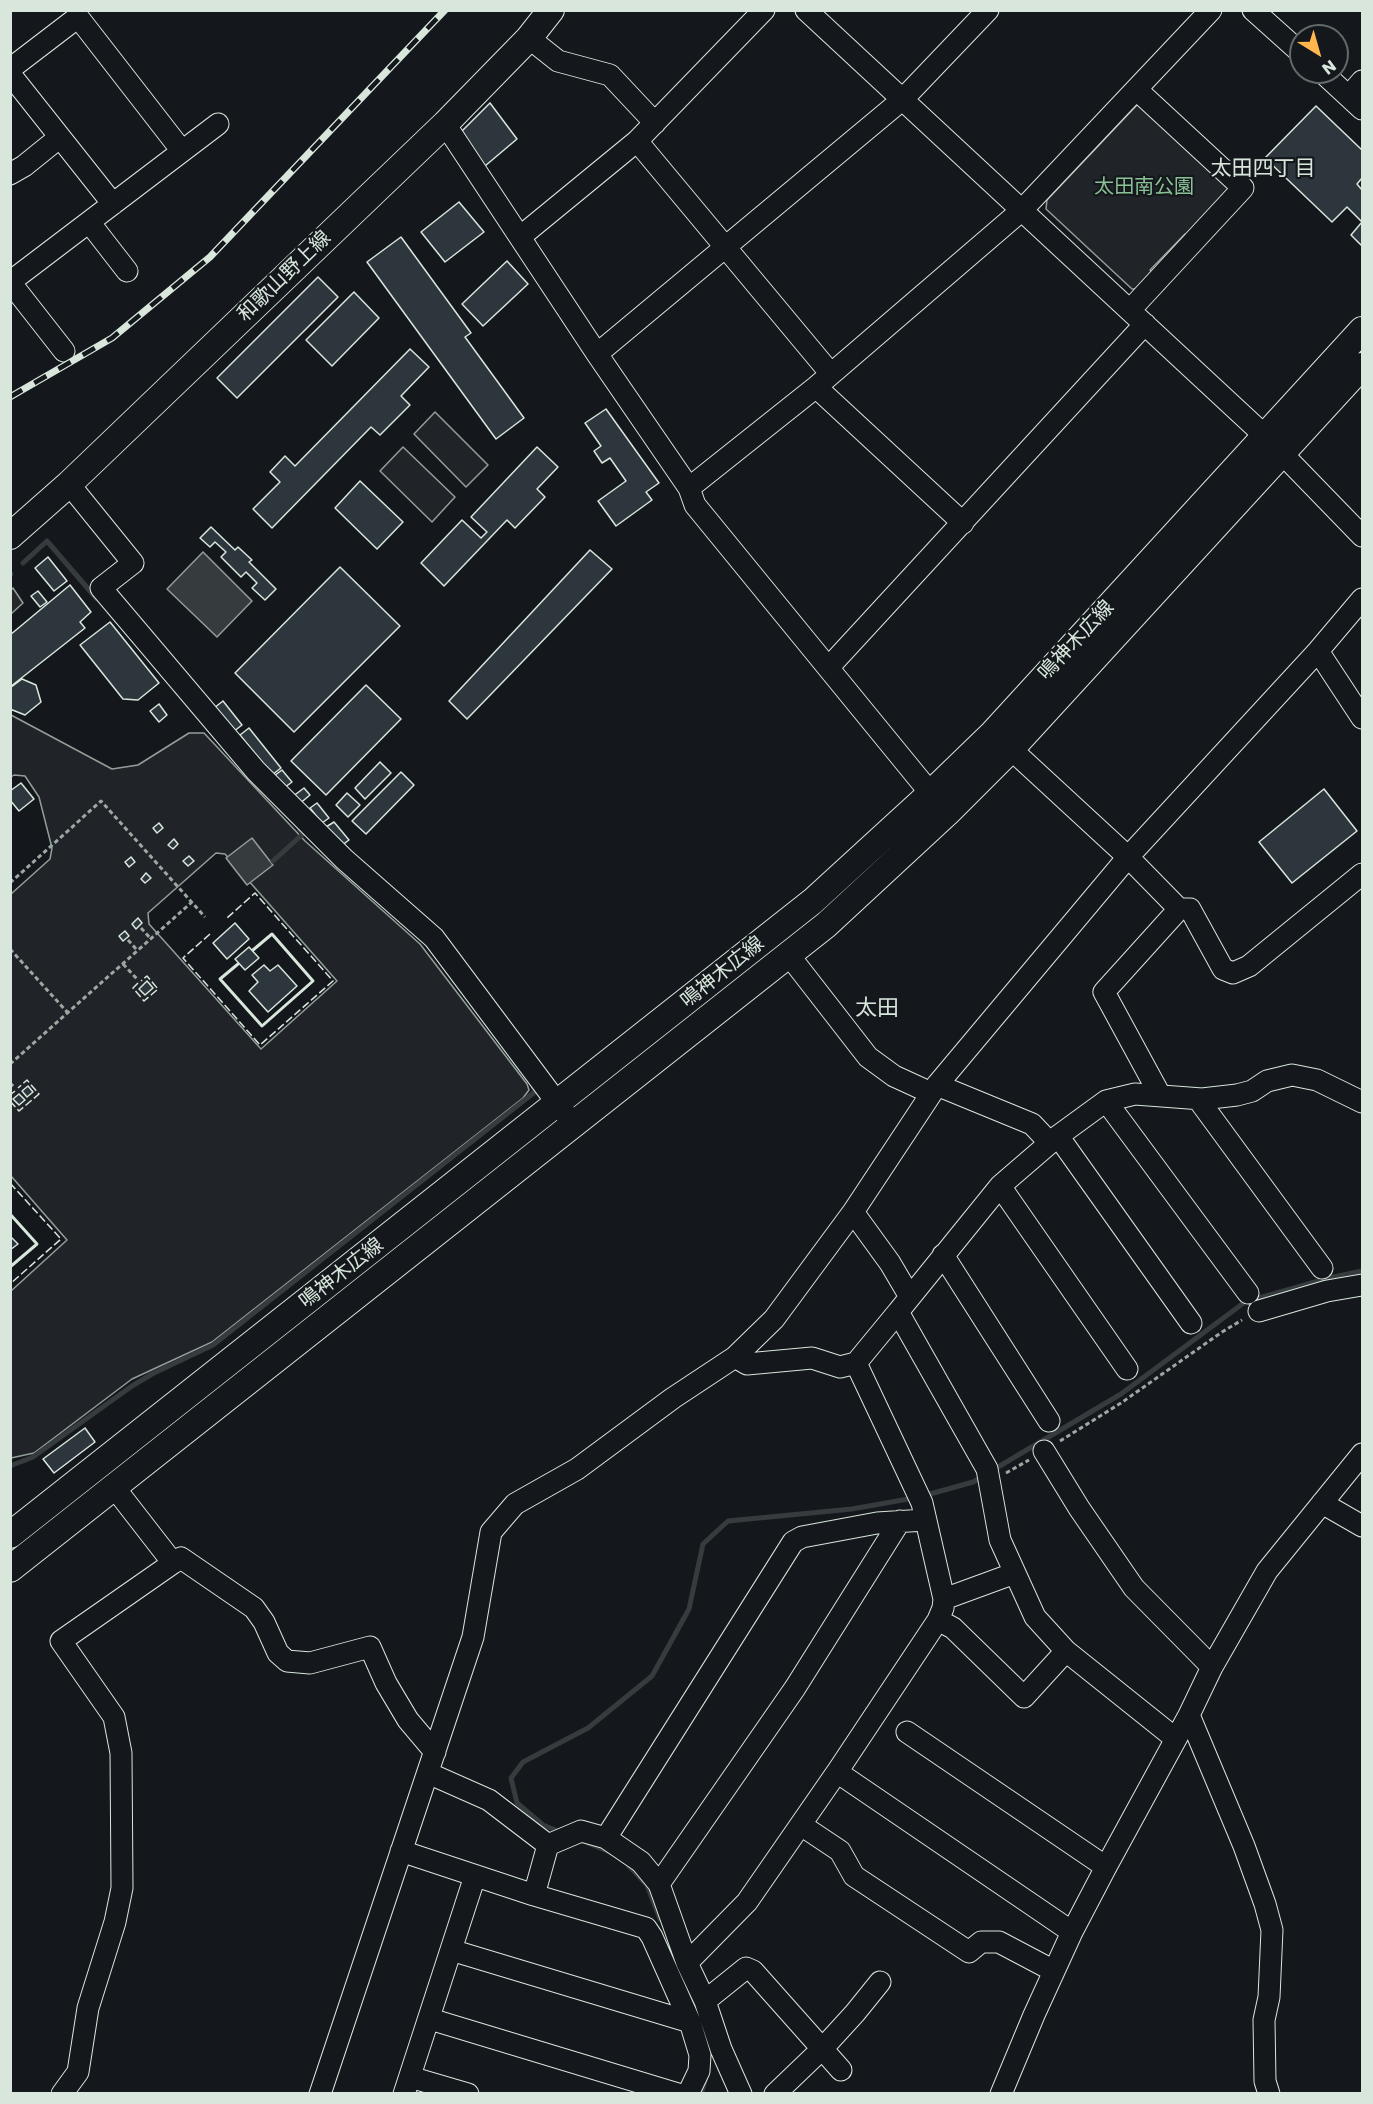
<!DOCTYPE html>
<html>
<head>
<meta charset="utf-8">
<style>
  body { margin:0 }
  #map { position:relative; width:1373px; height:2104px; overflow:hidden; background:#14181c; font-family:Poppins,sans-serif }
  canvas { display:block }
  .frame { position:absolute; inset:0; border:12px solid #d8e6dc; pointer-events:none }
  .north { position:absolute; left:1289px; top:24px; width:60px; height:60px; box-sizing:border-box; background:#14181c; border:2px solid #626a69; border-radius:50%; rotate:143deg; font-size:16px; font-weight:700; line-height:24px; text-align:center; color:#d8e6dc }
  .north::after { content:''; display:block; margin:auto; width:21px; height:27px; background:#ffb74d; clip-path:polygon(50% 0,100% 100%,50% 72%,0 100%) }
</style>
</head>
<body>
<div id="map">
<canvas width="1373" height="2104"></canvas>
<div class="frame"></div>
<div class="north">N</div>
</div>
<script>
const c = document.querySelector('canvas').getContext('2d');
c.lineJoin = 'round';
function paint(path, color) {
  c.fillStyle = color;
  c.fill(path, 'evenodd');
}
function toPath(rows) {
  const path = new Path2D();
  for (const r of rows) {
    path.moveTo(r[0], r[1]);
    for (let i = 2; i < r.length; i += 2) path.lineTo(r[i], r[i + 1]);
  }
  return path;
}
function stroke(path, color, width, dash) {
  c.strokeStyle = color;
  c.lineWidth = width;
  c.lineCap = dash ? 'butt' : 'round';
  c.setLineDash(dash || []);
  c.stroke(path);
}
function write(font, color, halo, rows, align = 'center') {
  c.font = font + ' Poppins,"Noto Sans JP",sans-serif';
  c.lineWidth = 4.5;
  c.setLineDash([]);
  c.textBaseline = 'middle';
  c.strokeStyle = halo;
  c.fillStyle = color;
  for (const [text, x, y, turn = 0] of rows) {
    c.save();
    c.translate(x, y);
    c.rotate((+turn || 0) * Math.PI / 180);
    c.textAlign = isNaN(turn) ? turn : align;
    if (halo) c.strokeText(text, 0, 0);
    c.fillText(text, 0, 0);
    c.restore();
  }
}
const green = toPath([
  [1137,105,1146,105,1232,185,1190,238,1185,234,1150,270,1155,275,1141,289,1132,289,1046,209,1047,200,1137,105],
  [435,412,488,465,466,487,414,434,435,412],
  [403,447,455,497,432,522,380,471,403,447],
  [11,715,112,769,138,765,189,733,204,733,305,841,420,944,527,1084,529,1090,523,1098,212,1342,132,1379,34,1453,11,1458,11,1291,67,1240,11,1176,11,894,50,859,52,848,39,797,25,776,14,775,11,777,11,715],
  [216,853,225,854,337,981,261,1049,149,924,148,913,216,853]
]);
paint(green, '#202428');
stroke(green, '#939e99', 1.5);
const parking = toPath([
  [13,588,23,603,11,614,11,590,13,588]
]);
paint(parking, '#24282b');
stroke(parking, '#939e99', 1.5);
const water = toPath([
  [203,552,252,601,217,637,167,589,203,552],
  [252,838,273,865,247,885,226,858,252,838]
]);
paint(water, '#363b3e');
stroke(water, '#939e99', 1.5);
stroke(toPath([
  [23,563,47,541,96,598],
  [10,575,11,574],
  [273,861,304,833,300,830],
  [10,1466,33,1457,132,1386,152,1374,213,1345,536,1091,534,1088],
  [993,1470,1121,1394,1245,1302,1329,1278,1362,1271],
  [923,1496,973,1482,982,1477],
  [563,1833,543,1825,517,1803,511,1778,523,1762,588,1728,652,1676,689,1609,703,1544,728,1521,852,1509,914,1498],
  [588,1843,610,1852],
  [629,1866,647,1885,660,1919],
  [687,1986,695,2008],
  [701,2094,705,2081]
]), '#363b3e', 5);
const building = toPath([
  [490,103,517,139,485,166,461,132,490,103],
  [1316,106,1362,150,1362,178,1357,184,1362,190,1362,222,1347,207,1332,222,1265,158,1316,106],
  [459,202,484,232,445,262,421,232,459,202],
  [1362,222,1362,246,1351,235,1362,222],
  [401,237,471,333,465,337,524,418,496,439,367,262,401,237],
  [507,261,528,284,483,326,462,304,507,261],
  [318,277,338,297,237,398,217,378,318,277],
  [354,292,379,318,332,366,306,340,354,292],
  [410,349,429,367,401,396,410,405,380,435,371,427,272,528,253,509,280,482,270,472,285,456,295,466,410,349],
  [606,409,659,483,646,492,652,500,616,526,598,501,626,481,610,458,602,463,594,451,601,446,585,423,606,409],
  [537,447,558,467,537,489,545,497,515,528,507,520,444,586,421,563,462,520,481,538,487,532,471,517,537,447],
  [360,481,403,522,377,549,335,508,360,481],
  [211,527,235,550,238,547,252,560,249,562,276,589,265,600,252,588,257,583,246,572,241,577,221,557,226,552,215,542,210,547,200,538,211,527],
  [590,550,612,569,467,719,449,701,590,550],
  [48,557,67,581,54,591,35,568,48,557],
  [340,567,400,626,294,732,235,673,340,567],
  [70,585,91,612,80,622,85,628,10,687,10,635,70,585],
  [38,591,47,602,40,607,31,596,38,591],
  [110,622,159,683,138,700,123,699,80,645,110,622],
  [22,679,36,685,41,702,25,715,10,709,10,688,22,679],
  [366,685,401,719,326,795,291,761,366,685],
  [223,701,242,725,233,732,214,708,223,701],
  [159,704,167,715,159,722,150,711,159,704],
  [249,728,281,768,272,775,240,735,249,728],
  [380,762,391,773,365,799,355,788,380,762],
  [282,770,292,782,284,788,274,776,282,770],
  [401,772,414,785,366,834,352,821,401,772],
  [21,783,34,799,19,811,10,800,10,791,21,783],
  [304,788,310,795,298,805,292,797,304,788],
  [1324,789,1357,831,1292,883,1259,842,1324,789],
  [347,793,360,805,348,817,336,805,347,793],
  [317,803,329,818,322,823,310,808,317,803],
  [334,822,349,840,341,846,326,827,334,822],
  [159,823,163,828,157,833,153,828,159,823],
  [174,839,178,844,173,849,168,845,174,839],
  [189,856,194,861,188,866,183,861,189,856],
  [131,857,135,862,129,867,125,862,131,857],
  [146,873,151,878,145,883,141,879,146,873],
  [138,918,142,923,136,929,132,924,138,918],
  [235,923,249,939,227,959,213,943,235,923],
  [125,931,129,936,123,941,119,936,125,931],
  [249,947,259,958,245,970,235,959,249,947],
  [264,965,270,971,278,965,297,986,268,1012,249,991,258,982,252,975,264,965],
  [147,981,153,988,145,995,139,989,147,981],
  [28,1086,33,1092,27,1097,22,1091,28,1086],
  [19,1094,25,1100,19,1105,13,1099,19,1094],
  [10,1236,18,1244,10,1250,10,1236],
  [85,1428,95,1442,54,1473,43,1459,85,1428]
]);
paint(building, '#2c363c');
stroke(building, '#d8e6dc', 1.5);
const minor = toPath([
  [806,10,1265,436,1362,536],
  [1253,10,1301,53],
  [529,38,558,61,610,75,655,123],
  [10,69,78,17,182,151],
  [1322,72,1362,109],
  [10,74,113,204],
  [1349,96,1362,81],
  [445,124,597,354,689,488,695,505,941,806],
  [637,141,831,374],
  [10,174,24,166,60,137],
  [89,222,127,271],
  [520,237,637,141,764,10],
  [10,282,218,124],
  [10,282,64,351],
  [1130,310,1243,188,1137,90],
  [597,354,903,99,988,10],
  [816,387,963,523],
  [69,484,133,563,101,588,256,771,344,859,434,938,567,1116],
  [689,488,816,387,1022,210,1211,10],
  [1318,651,1362,718],
  [829,667,1145,324],
  [1000,739,1128,857,1179,909,1190,909,1223,969,1233,973,1249,966,1362,874],
  [788,954,868,1057,894,1076,931,1093],
  [937,1085,1032,1124,1050,1143],
  [1160,1095,1104,992,1179,909],
  [1198,1099,1322,1268],
  [1106,1101,1248,1293],
  [1058,1136,1191,1323],
  [1000,1186,1127,1369],
  [853,1212,890,1263,910,1297],
  [943,1255,1049,1421],
  [1259,1311,1327,1291,1362,1285],
  [735,1357,747,1364,812,1358,840,1367,856,1363,898,1312],
  [856,1363,922,1503,944,1599,943,1608,938,1620,953,1628,1024,1697,1066,1651],
  [1044,1451,1079,1508,1134,1588,1212,1667],
  [1322,1503,1362,1526],
  [173,1563,181,1558,254,1608,264,1622,278,1653,287,1661,310,1663,370,1647,386,1683,408,1720,435,1752],
  [944,1599,1015,1573],
  [938,1620,837,1772,1072,1932],
  [1189,1715,1244,1846,1265,1904,1272,1930,1269,1997,1264,2020,1265,2081,1269,2094],
  [907,1732,1106,1867],
  [1176,1739,1066,1651,1035,1617,1000,1540,987,1469,898,1312,1000,1186,1058,1136,1106,1101,1135,1094,1202,1099,1237,1095,1252,1091,1267,1081,1292,1075,1317,1080,1362,1102],
  [428,1773,489,1800,548,1845],
  [801,1825,840,1851,854,1876,969,1952,981,1942,999,1942,1054,1971],
  [606,1838,641,1862,659,1884,795,1688,900,1521],
  [401,1851,534,1895,646,1928,652,1937,690,2022,700,2055,699,2071,688,2094],
  [659,1884,687,1963,705,2001,746,1968,753,1971,841,2070],
  [534,1895,548,1845,581,1831,606,1838,793,1542,802,1537,877,1523,925,1520],
  [451,1950,690,2022],
  [687,1963,747,1902,837,1772],
  [705,2001,721,2049,741,2094],
  [430,2019,678,2094],
  [410,2077,468,2094],
  [62,2094,78,2072,88,2008,115,1922,122,1888,121,1753,114,1717,61,1641,173,1563,114,1487],
  [320,2094,473,1637,491,1532,515,1504,577,1469,673,1398,735,1357,774,1319,853,1212,937,1085,1128,857,1318,651,1362,599],
  [404,2094,475,1876],
  [775,2094,823,2048,855,2013,880,1982],
  [1001,2094,1034,2015,1072,1932,1106,1867,1189,1715,1212,1667,1267,1571,1362,1454]
]);
const major = toPath([
  [10,536,69,484,445,124,529,38,551,10],
  [10,1535,813,901,931,793,993,733,1362,330],
  [10,1569,826,925,947,813,1011,749,1362,366]
]);
stroke(minor, '#d8e6dc', 23);
stroke(major, '#d8e6dc', 28);
stroke(toPath([
  [10,883,101,801,205,917],
  [141,928,151,939],
  [128,940,137,950],
  [10,949,68,1013],
  [123,964,138,980],
  [10,1064,192,902],
  [10,1083,14,1087],
  [1060,1441,1121,1403,1222,1332,1242,1320],
  [1006,1473,1029,1460]
]), '#9da8a2', 3, [4.5, 3]);
stroke(minor, '#14181c', 21);
stroke(major, '#14181c', 26);
const rail = toPath([
  [10,397,112,338,210,257,445,10]
]);
stroke(rail, '#d8e6dc', 7);
stroke(rail, '#14181c', 4.5, [14]);
stroke(toPath([
  [210,934,183,958,260,1045,333,981,255,893,227,918],
  [138,983,133,988,144,1001,158,989,147,976,141,981],
  [10,1095,15,1091],
  [10,1101,19,1111,39,1094,27,1080,18,1088],
  [10,1183,61,1239,10,1284]
]), '#d8e6dc', 1.5, [8, 3]);
stroke(toPath([
  [238,964,220,979,262,1026,313,981,272,934,253,950],
  [10,1214,37,1244,10,1267]
]), '#d8e6dc', 3);
write('20px', '#8ac095', '#14181c', [
  ["太田南公園",1144,188]
]);
write('20px', '#d8e6dc', '#14181c', [
  ["和歌山野上線",285,277,-44],
  ["鳴神木広線",1077,641,-47],
  ["鳴神木広線",723,973,-39],
  ["鳴神木広線",342,1274,-38]
]);
write('21px', '#d8e6dc', '#14181c', [
  ["太田四丁目",1263,170]
]);
write('22px', '#d8e6dc', '#14181c', [
  ["太田",877,1009]
]);
</script>
</body>
</html>
